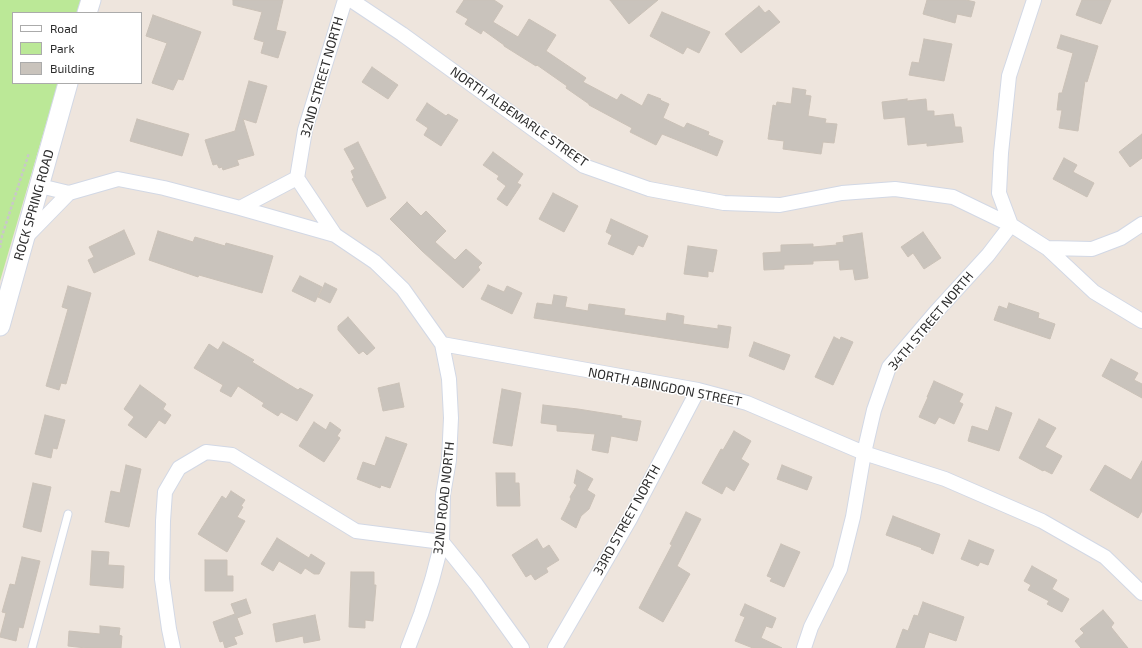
<!DOCTYPE html>
<html>
<head>
<meta charset="utf-8">
<style>
  body { margin:0 }
  #map { position:relative; width:1142px; height:648px; overflow:hidden; background:#eee5dd; font-family:"Exo 2",sans-serif }
  canvas { display:block }
  .legend { position:absolute; left:12px; top:12px; width:130px; height:72px; box-sizing:border-box; background:#fff; border:1px solid #ababab; margin:0; padding:5px 7px; list-style:none; font-size:12px; color:#2c2c2c }
  .legend li { display:flex; align-items:center; gap:8px; height:20px }
  .legend b { width:20px; border:1px solid #ababab }
</style>
</head>
<body>
<div id="map">
<canvas width="1142" height="648"></canvas>
<ul class="legend">
<li><b style="height:5px;background:#fff"></b>Road</li>
<li><b style="height:11px;background:#bbe897"></b>Park</li>
<li><b style="height:11px;background:#c9c3bc"></b>Building</li>
</ul>
</div>
<script>
const c = document.querySelector('canvas').getContext('2d');
c.lineJoin = 'round';
function paint(path, color) {
  c.fillStyle = color;
  c.fill(path, 'evenodd');
}
function toPath(rows) {
  const path = new Path2D();
  for (const r of rows) {
    path.moveTo(r[0], r[1]);
    for (let i = 2; i < r.length; i += 2) path.lineTo(r[i], r[i + 1]);
  }
  return path;
}
function stroke(path, color, width, dash) {
  c.strokeStyle = color;
  c.lineWidth = width;
  c.lineCap = dash ? 'butt' : 'round';
  c.setLineDash(dash || []);
  c.stroke(path);
}
function write(font, color, halo, rows, align = 'center') {
  c.font = font + ' "Exo 2",sans-serif';
  c.lineWidth = 3;
  c.setLineDash([]);
  c.textBaseline = 'middle';
  c.strokeStyle = halo;
  c.fillStyle = color;
  for (const [text, x, y, turn = 0] of rows) {
    c.save();
    c.translate(x, y);
    c.rotate((+turn || 0) * Math.PI / 180);
    c.textAlign = isNaN(turn) ? turn : align;
    if (halo) c.strokeText(text, 0, 0);
    c.fillText(text, 0, 0);
    c.restore();
  }
}
paint(toPath([
  [0,0,82,0,78,13,13,13,13,83,58,83,0,281]
]), '#bbe897');
const building = toPath([
  [233,0,283,0,276,30,286,32,278,58,261,53,264,42,254,39,262,12,233,5,233,0],
  [464,0,494,0,503,6,493,22,518,37,529,19,556,35,546,51,586,78,583,82,617,100,621,94,642,106,648,94,661,99,660,100,669,104,663,118,684,128,687,123,709,132,708,135,723,141,717,156,662,134,656,145,630,132,632,128,589,105,589,104,566,88,567,86,537,65,536,66,504,46,504,45,483,30,481,34,465,24,468,19,456,12,464,0],
  [610,0,658,0,629,24,610,0],
  [927,0,966,0,975,2,971,17,957,14,955,23,923,14,927,0],
  [1082,0,1111,0,1101,24,1076,15,1082,0],
  [759,6,765,13,769,10,780,22,741,53,725,34,759,6],
  [662,12,710,32,699,53,687,47,683,54,650,36,662,12],
  [153,15,201,32,183,80,178,79,173,90,152,83,167,43,146,36,153,15],
  [1061,35,1098,46,1087,82,1085,81,1078,131,1059,128,1062,110,1057,110,1059,93,1062,93,1073,53,1057,48,1061,35],
  [924,39,952,44,944,81,909,75,912,62,919,63,924,39],
  [372,67,398,85,388,99,362,82,372,67],
  [249,81,267,86,256,123,243,119,254,155,237,160,239,165,223,170,222,167,219,168,217,164,213,165,205,140,235,131,249,81],
  [793,88,806,90,805,95,811,96,808,116,826,119,825,123,837,124,834,143,823,142,821,154,783,149,784,141,768,139,773,105,776,106,777,102,791,104,793,88],
  [907,99,907,101,926,99,927,111,934,111,934,116,953,114,955,127,961,127,963,142,927,146,927,143,908,145,905,117,884,119,882,102,907,99],
  [427,103,446,116,448,114,458,120,441,146,424,135,428,128,416,120,427,103],
  [137,119,189,134,182,156,130,141,137,119],
  [1142,134,1142,158,1130,167,1119,152,1142,134],
  [358,142,386,198,367,207,352,179,354,178,351,171,355,169,344,149,358,142],
  [493,152,523,174,517,183,521,185,507,206,497,199,506,186,497,179,499,176,483,165,493,152],
  [1064,158,1077,165,1073,172,1094,183,1087,197,1053,179,1064,158],
  [553,193,578,206,564,232,539,219,553,193],
  [407,202,421,216,426,211,446,231,435,242,455,260,466,249,482,263,478,267,480,270,463,288,422,251,390,219,407,202],
  [611,219,648,236,643,247,638,245,633,255,608,244,612,235,606,232,611,219],
  [124,230,135,254,94,273,88,260,94,257,89,247,124,230],
  [158,231,193,242,195,237,225,246,226,243,273,256,262,293,199,275,198,277,149,260,158,231],
  [923,232,941,258,924,269,913,253,908,257,901,247,923,232],
  [862,233,868,278,855,280,853,269,840,270,839,260,813,261,813,264,784,265,784,269,764,270,763,253,781,252,781,245,813,244,813,247,837,245,836,243,844,242,843,236,862,233],
  [688,246,717,250,713,272,708,271,708,277,684,274,688,246],
  [300,276,322,287,315,302,292,291,300,276],
  [325,283,337,289,330,303,318,297,325,283],
  [488,285,504,292,507,286,522,293,512,314,481,299,488,285],
  [68,286,91,293,66,384,61,383,59,390,46,386,68,309,62,307,68,286],
  [554,295,567,297,565,307,588,311,589,304,625,309,624,315,666,321,667,313,684,316,683,324,718,329,718,325,731,327,728,348,534,318,537,303,552,305,554,295],
  [1009,303,1039,313,1038,318,1055,324,1050,339,994,320,999,306,1007,309,1009,303],
  [348,317,375,348,367,355,363,351,359,354,338,330,338,326,348,317],
  [834,337,840,340,841,337,853,342,833,385,815,377,834,337],
  [223,342,254,360,252,362,298,390,300,388,313,395,297,421,281,412,278,416,262,406,264,403,238,386,231,397,220,391,223,385,194,368,209,344,218,350,223,342],
  [754,342,790,355,784,370,749,356,754,342],
  [1111,359,1138,373,1134,380,1142,384,1142,398,1102,376,1111,359],
  [934,381,963,394,959,402,963,404,954,424,939,417,935,424,919,417,928,397,927,397,934,381],
  [399,383,404,407,383,411,378,388,399,383],
  [140,385,166,404,163,409,171,415,165,424,159,420,146,438,128,425,134,417,124,409,140,385],
  [502,389,521,393,512,446,493,443,502,389],
  [543,405,578,409,622,416,621,418,641,421,637,441,611,436,608,453,592,450,595,434,557,431,557,425,541,423,543,405],
  [996,407,1012,413,999,451,968,441,972,426,988,431,996,407],
  [45,415,65,420,57,449,53,448,51,458,35,454,45,415],
  [1039,419,1056,428,1045,447,1062,456,1052,474,1044,470,1043,471,1019,458,1039,419],
  [314,422,326,430,330,422,341,430,337,436,340,438,324,462,299,446,314,422],
  [734,431,751,441,741,459,749,464,734,491,726,486,722,494,702,483,721,449,723,450,734,431],
  [386,437,407,444,390,488,381,485,380,488,357,479,363,462,375,466,386,437],
  [1142,461,1142,511,1138,518,1090,490,1105,465,1131,480,1142,461],
  [126,465,141,469,129,527,105,522,111,491,120,493,126,465],
  [782,465,812,477,807,490,777,479,782,465],
  [577,470,593,479,587,490,595,495,589,509,581,516,576,528,561,519,571,499,570,497,577,485,574,483,577,470],
  [496,473,515,473,515,483,519,483,520,506,497,506,496,473],
  [33,483,51,487,41,532,23,527,33,483],
  [231,491,245,500,241,506,243,507,237,517,245,521,227,552,198,534,222,496,226,499,231,491],
  [686,512,701,519,677,566,690,574,663,622,639,608,672,545,670,544,686,512],
  [893,516,940,534,933,554,921,549,922,548,886,535,893,516],
  [277,538,309,558,311,554,325,563,319,574,314,574,305,568,301,574,279,561,273,571,261,564,277,538],
  [537,539,543,549,549,545,559,560,546,568,548,572,535,580,531,574,526,577,512,555,537,539],
  [969,540,994,550,988,565,980,562,978,566,961,559,969,540],
  [781,544,800,552,784,587,770,581,772,578,767,576,781,544],
  [92,551,109,552,108,565,124,566,123,588,90,585,92,551],
  [22,557,40,561,23,628,19,627,16,641,0,637,0,636,6,613,2,612,10,584,15,585,22,557],
  [205,560,227,560,227,576,233,576,233,591,205,591,205,560],
  [1032,566,1057,580,1052,589,1069,599,1062,612,1047,604,1049,601,1028,590,1031,585,1024,581,1032,566],
  [351,572,374,572,374,585,376,585,373,621,365,620,365,628,349,627,351,572],
  [246,599,251,613,237,618,243,634,234,637,237,644,225,648,223,641,220,642,213,622,235,614,231,604,246,599],
  [923,602,964,617,956,641,929,632,924,648,896,648,903,629,908,631,914,615,918,616,923,602],
  [745,604,776,618,772,628,766,626,761,638,782,648,753,648,735,641,745,617,740,615,745,604],
  [1103,610,1114,623,1111,627,1128,648,1081,648,1075,641,1084,633,1080,629,1103,610],
  [315,615,320,640,304,643,303,636,276,642,273,624,315,615],
  [100,626,120,628,119,635,122,636,121,648,86,648,68,646,69,631,100,634,100,626]
]);
paint(building, '#c9c3bc');
stroke(building, '#cac1b7', 1);
const lane = toPath([
  [32,648,68,514]
]);
const street = toPath([
  [351,0,402,34,584,166,649,189,724,203,780,205,842,193,895,189,953,197,1011,225,1047,248,1092,249,1121,238,1142,224],
  [297,178,305,130,345,0],
  [40,186,69,193],
  [240,208,335,235],
  [26,237,69,193,118,179,164,188,240,208,297,178,335,235,375,262,403,289,442,344,449,379,451,418,449,460,443,495,442,542,432,580,421,614,408,648],
  [1047,248,1094,292,1142,321],
  [442,344,698,390,747,403,864,453,945,479,1042,521,1105,557,1142,593],
  [173,648,169,629,162,579,163,521,165,492,179,468,206,452,232,455,356,531,442,542,476,584,522,648],
  [555,648,630,519,698,390],
  [804,648,811,627,840,569,853,517,864,453,874,410,889,367,935,313,988,255,1011,225,999,193,1001,153,1009,76,1034,0]
]);
const secondary = toPath([
  [87,13,91,0],
  [0,326,68,83]
]);
stroke(lane, '#d2d8e5', 9);
stroke(street, '#d2d8e5', 16);
stroke(secondary, '#d2d8e5', 21);
stroke(toPath([
  [0,248,2,236,29,153]
]), '#c8c8c8', 2.5, [3, 2]);
stroke(lane, '#fff', 7);
stroke(street, '#fff', 14);
stroke(secondary, '#fff', 19);
write('13px', '#2c2c2c', '#fff', [
  ["32ND STREET NORTH",322,77,-74],
  ["NORTH ALBEMARLE STREET",519,117,35],
  ["ROCK SPRING ROAD",34,205,-74],
  ["34TH STREET NORTH",931,321,-50],
  ["NORTH ABINGDON STREET",665,387,11],
  ["32ND ROAD NORTH",444,498,-84],
  ["33RD STREET NORTH",627,520,-61]
]);
</script>
</body>
</html>
